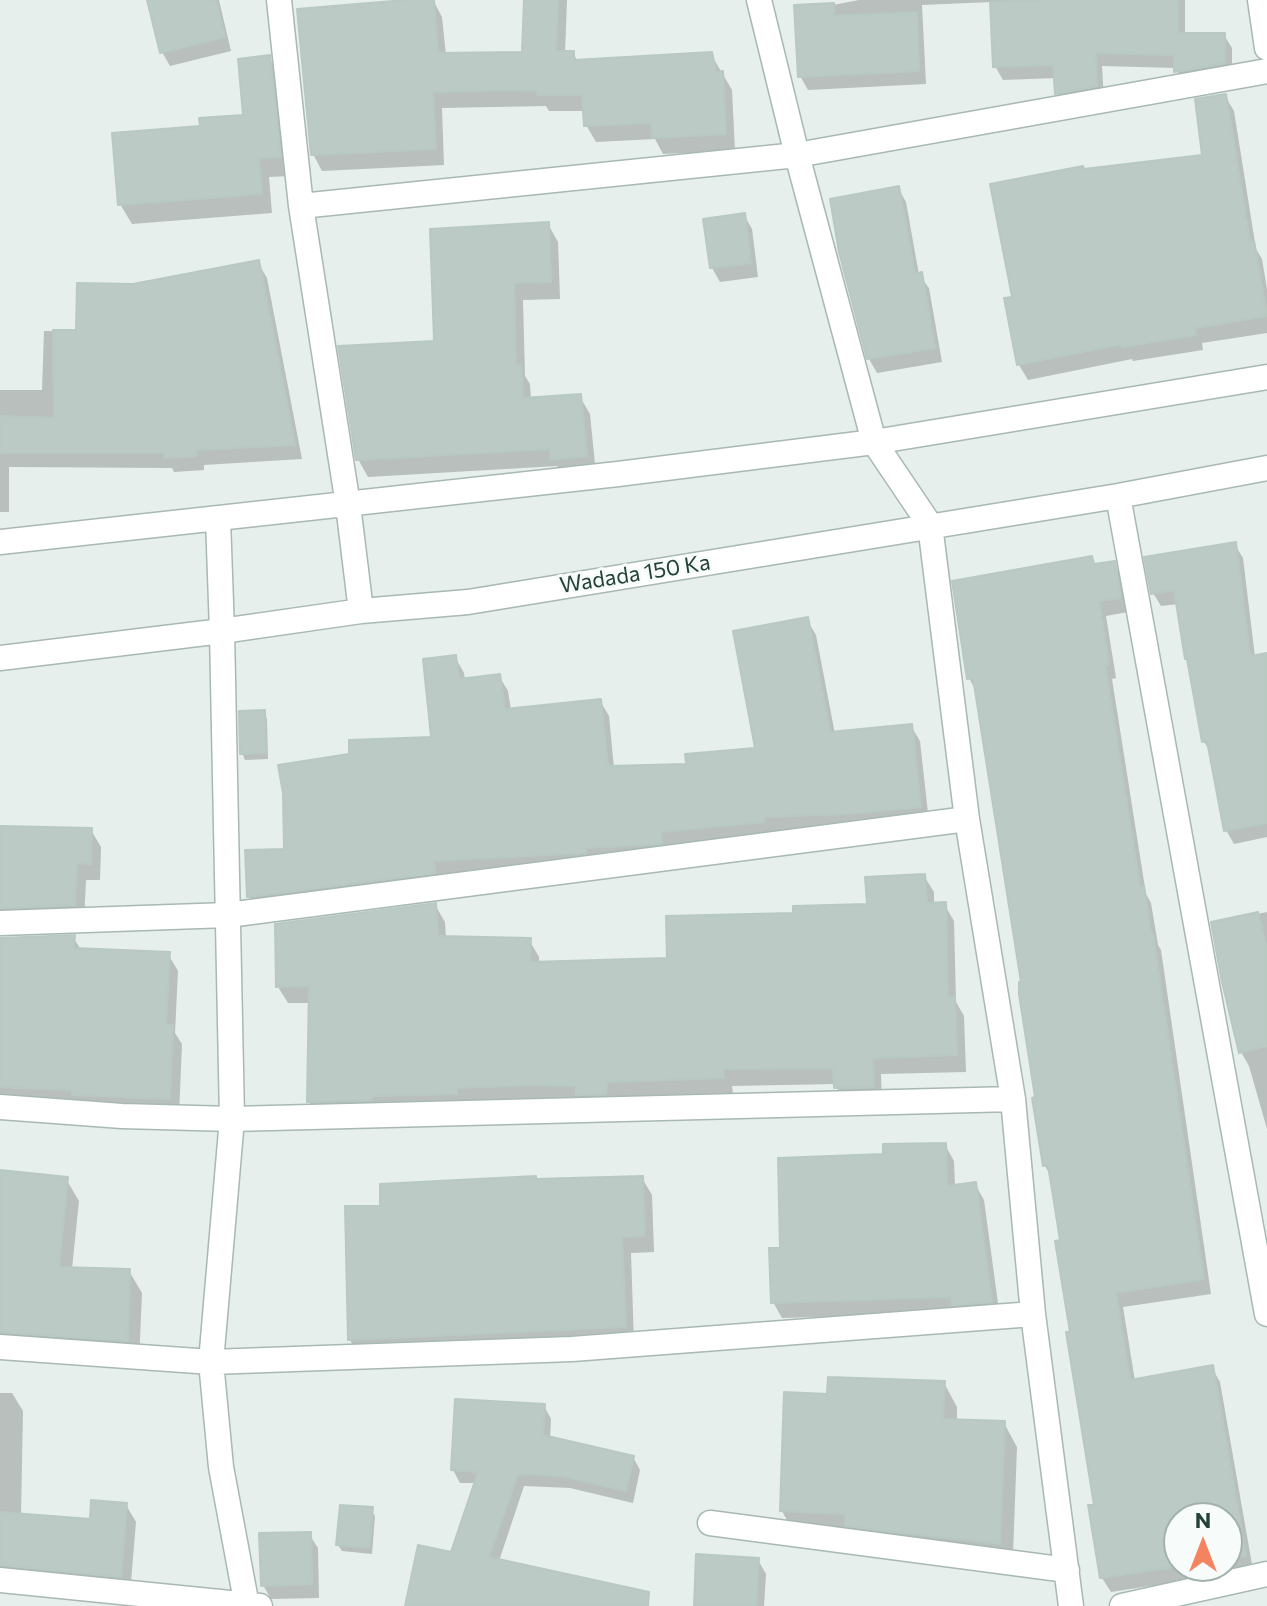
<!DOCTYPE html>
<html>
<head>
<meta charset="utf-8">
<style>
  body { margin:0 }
  #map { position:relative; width:1267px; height:1606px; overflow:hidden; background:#e6efeb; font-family:Commissioner,sans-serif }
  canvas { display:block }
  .north { position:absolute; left:1163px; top:1502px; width:80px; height:80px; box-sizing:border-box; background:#f7fbf9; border:2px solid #a3b1ad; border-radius:50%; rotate:0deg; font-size:22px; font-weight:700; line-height:32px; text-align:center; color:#24423a }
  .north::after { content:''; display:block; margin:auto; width:28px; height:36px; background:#f4845f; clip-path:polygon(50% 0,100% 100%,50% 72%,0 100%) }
</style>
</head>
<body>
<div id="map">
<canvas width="1267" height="1606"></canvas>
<div class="north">N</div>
</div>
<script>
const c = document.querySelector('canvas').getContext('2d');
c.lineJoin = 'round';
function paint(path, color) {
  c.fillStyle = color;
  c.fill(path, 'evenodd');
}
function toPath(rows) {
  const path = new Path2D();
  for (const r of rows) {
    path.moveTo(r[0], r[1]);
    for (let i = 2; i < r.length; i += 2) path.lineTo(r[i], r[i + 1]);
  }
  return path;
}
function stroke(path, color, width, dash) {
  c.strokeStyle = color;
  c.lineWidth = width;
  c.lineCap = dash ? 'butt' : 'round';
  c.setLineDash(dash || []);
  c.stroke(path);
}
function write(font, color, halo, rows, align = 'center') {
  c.font = font + ' Commissioner,sans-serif';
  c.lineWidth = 6;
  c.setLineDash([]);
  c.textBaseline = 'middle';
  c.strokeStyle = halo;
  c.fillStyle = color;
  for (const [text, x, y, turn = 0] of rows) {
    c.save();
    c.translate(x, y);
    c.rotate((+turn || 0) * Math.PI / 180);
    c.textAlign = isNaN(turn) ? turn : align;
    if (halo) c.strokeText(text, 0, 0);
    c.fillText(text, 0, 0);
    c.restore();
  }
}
paint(toPath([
  [149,0,219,0,231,51,170,66,162,52],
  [433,0,442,17,446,55,524,54,526,0,567,0,565,53,573,53,578,62,711,54,732,90,735,151,663,154,655,139,596,142,586,125,585,111,549,111,546,106,442,108,444,165,322,171,313,154],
  [859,0,1185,0,1185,35,1224,35,1232,48,1232,77,1184,85,1176,68,1102,66,1104,100,1065,107,1057,93,1056,78,1003,80,995,66,992,2,922,5,926,84,808,90,800,76,796,12],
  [269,58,280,77,291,176,269,177,272,213,132,224,120,204,202,128,245,117],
  [1225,96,1234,111,1256,249,1262,259,1267,289,1267,333,1202,343,1203,350,1133,361,1132,359,1028,380,1019,365,1007,300,1015,298,1084,171,1204,156],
  [898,188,906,202,919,275,929,288,942,362,877,373,869,359,841,252],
  [744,215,752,229,758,277,720,282,712,268],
  [548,224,558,242,560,299,523,300,525,376,530,384,531,400,580,397,590,414,596,474,563,477,557,466,368,477,358,459,436,343],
  [258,263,267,278,302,459,204,465,204,470,174,472,172,468,9,467,9,512,0,512,0,390,42,390,44,331,78,332,133,286],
  [1235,545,1243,558,1255,657,1267,655,1267,837,1234,844,1226,830,1211,753,1204,742,1190,665,1187,659,1178,604,1161,606,1153,593],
  [1091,559,1096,566,1114,563,1122,578,1128,612,1106,616,1116,678,1112,679,1146,894,1151,903,1158,945,1161,950,1211,1294,1123,1307,1135,1381,1212,1368,1220,1382,1253,1570,1111,1592,1102,1578,1091,1507,1096,1506,1062,1241,1052,1178,1045,1166,1024,983,977,693,969,678],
  [1179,1518,1227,1518,1227,1566,1179,1566],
  [807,620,816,635,835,734,911,726,920,741,929,822,858,829,771,832,772,837,258,912,249,897,247,852,286,851,351,756,433,739,455,657,464,673,465,680,499,676,508,691,511,710,600,701,609,716,614,768,689,766,758,749],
  [263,712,267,719,268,759,245,760,242,753],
  [0,828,91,830,101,847,100,880,86,880,84,922,0,930],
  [924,876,934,892,934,904,944,904,954,921,956,1002,964,1016,966,1072,881,1074,882,1103,845,1104,835,1084,732,1086,733,1094,318,1118,309,1101,311,1003,288,1003,278,987,435,905,445,922,446,938,529,940,539,957,539,964,669,960,795,915,869,906],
  [1267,912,1267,1129,1249,1066,1241,1052,1213,923],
  [73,937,81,950,168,954,178,971,175,1033,182,1044,179,1115,0,1104,0,940],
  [945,1145,954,1161,955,1187,975,1184,984,1200,1000,1318,959,1313,782,1318,773,1302,885,1156],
  [0,1172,66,1179,79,1201,72,1269,129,1271,142,1293,139,1362,0,1353],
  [642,1178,652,1195,654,1252,631,1253,634,1343,359,1356,350,1340,382,1208,536,1181],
  [944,1383,957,1407,957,1422,1004,1423,1017,1447,1013,1554,795,1535,782,1511,829,1396],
  [0,1393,12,1393,23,1411,21,1516,92,1521,126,1505,136,1522,130,1594,0,1587],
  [544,1406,551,1419,550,1438,633,1457,640,1470,633,1503,570,1488,524,1486,499,1561,624,1606,409,1606,452,1554,476,1483,460,1483,453,1470],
  [371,1509,375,1516,372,1554,342,1551,338,1545],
  [309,1534,318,1548,319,1598,271,1599,263,1585],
  [758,1560,766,1574,764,1606,696,1606]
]), '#0003');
const building = toPath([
  [147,0,216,0,225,37,160,53,147,0],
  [405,0,434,0,438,53,522,52,524,0,558,0,556,51,574,51,574,60,712,52,716,72,723,71,726,134,652,138,651,123,584,126,582,95,537,95,537,90,433,92,436,149,311,155,297,9,405,0],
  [1039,0,1178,0,1178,33,1225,33,1225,63,1174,72,1174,55,1096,53,1097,86,1055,94,1053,65,993,67,990,2,1039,0],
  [834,3,834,16,917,12,919,71,798,77,794,5,834,3],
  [270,55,281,157,259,158,262,194,118,205,112,133,200,126,199,118,243,115,238,59,270,55],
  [1226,94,1250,242,1254,241,1267,316,1195,328,1196,335,1122,347,1122,344,1017,365,1004,298,1012,297,990,184,1083,166,1084,169,1202,155,1195,99,1226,94],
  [899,186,915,274,922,272,935,348,867,359,839,252,830,199,899,186],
  [745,213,751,263,710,268,703,219,745,213],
  [549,222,551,282,514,283,516,365,521,365,523,398,581,394,587,456,551,460,550,449,356,460,338,346,434,341,430,229,549,222],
  [259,260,295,445,196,450,197,456,164,458,164,453,0,453,0,416,54,418,53,330,76,330,77,283,133,284,259,260],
  [1236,542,1250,656,1267,653,1267,823,1224,831,1207,741,1202,742,1187,659,1185,659,1174,590,1151,594,1144,557,1236,542],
  [1092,556,1094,564,1115,561,1121,598,1099,601,1109,664,1105,664,1140,887,1144,886,1151,934,1153,934,1204,1279,1116,1293,1130,1380,1213,1365,1246,1556,1227,1559,1227,1518,1179,1518,1180,1566,1100,1578,1088,1505,1094,1505,1066,1332,1070,1332,1055,1241,1060,1240,1048,1165,1043,1166,1032,1098,1035,1097,1019,994,1019,982,1021,982,973,678,967,679,952,581,1092,556],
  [808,617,830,732,912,724,921,807,848,814,764,817,764,822,661,832,662,844,586,848,586,853,434,861,435,873,247,897,245,850,284,849,283,793,278,765,349,754,349,740,431,737,423,659,456,655,459,679,500,674,505,709,601,699,608,766,686,764,685,754,755,748,733,631,808,617],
  [265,710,266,753,240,754,239,711,265,710],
  [0,826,92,828,91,864,77,863,75,905,0,908,0,826],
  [925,874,927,903,946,902,948,997,955,997,957,1055,873,1058,874,1087,834,1088,833,1068,724,1069,724,1078,607,1082,606,1094,576,1095,576,1086,535,1085,457,1088,457,1094,372,1096,372,1100,307,1102,309,986,276,987,275,924,436,903,438,936,531,938,530,962,667,958,666,916,793,913,793,906,867,904,865,877,925,874],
  [1258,912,1267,949,1267,1046,1239,1053,1222,982,1211,922,1258,912],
  [75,935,74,948,170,952,166,1025,173,1025,170,1099,72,1095,72,1090,0,1087,0,938,75,935],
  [946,1143,947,1186,976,1182,992,1302,952,1305,951,1297,771,1303,769,1248,780,1248,778,1158,883,1154,883,1144,946,1143],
  [0,1170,68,1177,59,1267,130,1269,128,1341,0,1332,0,1170],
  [536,1176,536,1179,643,1176,645,1236,622,1237,626,1327,348,1340,345,1206,380,1206,380,1184,536,1176],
  [828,1377,945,1381,943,1419,1005,1421,1000,1544,845,1526,845,1514,780,1511,784,1392,827,1394,828,1377],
  [455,1399,545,1404,543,1435,634,1456,626,1491,561,1476,518,1474,489,1557,649,1592,648,1606,405,1606,418,1545,451,1552,478,1472,451,1470,455,1399],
  [91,1500,127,1503,121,1577,0,1565,0,1512,90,1519,91,1500],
  [340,1505,373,1507,369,1548,336,1545,340,1505],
  [311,1532,312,1584,261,1586,259,1533,311,1532],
  [696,1554,759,1558,756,1606,694,1606,696,1554]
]);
paint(building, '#bbcac4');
stroke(building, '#b8c9c2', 2);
const minor = toPath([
  [279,0,301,206,348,505,361,611],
  [759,0,797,155,874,442,930,525,967,819,1013,1099,1033,1314,1071,1606],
  [1260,0,1267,48],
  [301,206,797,155,1267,71],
  [1118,496,1267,1314],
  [218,519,222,631,232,1119,211,1362,221,1467,247,1606],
  [0,542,618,474,874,442,1267,377],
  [0,658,222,631,361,611,468,602,1118,496,1267,468],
  [0,923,228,915,967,819],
  [0,1107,122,1116,232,1119,1013,1099],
  [0,1347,211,1362,572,1349,1033,1314],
  [710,1523,1067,1570],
  [0,1580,260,1606],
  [1122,1606,1267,1574]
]);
stroke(minor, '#a8b8b2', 27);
stroke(minor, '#fff', 24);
write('22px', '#24423a', '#f7fbf9', [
  ["Wadada 150 Ka",635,574,-9]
]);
</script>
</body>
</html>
